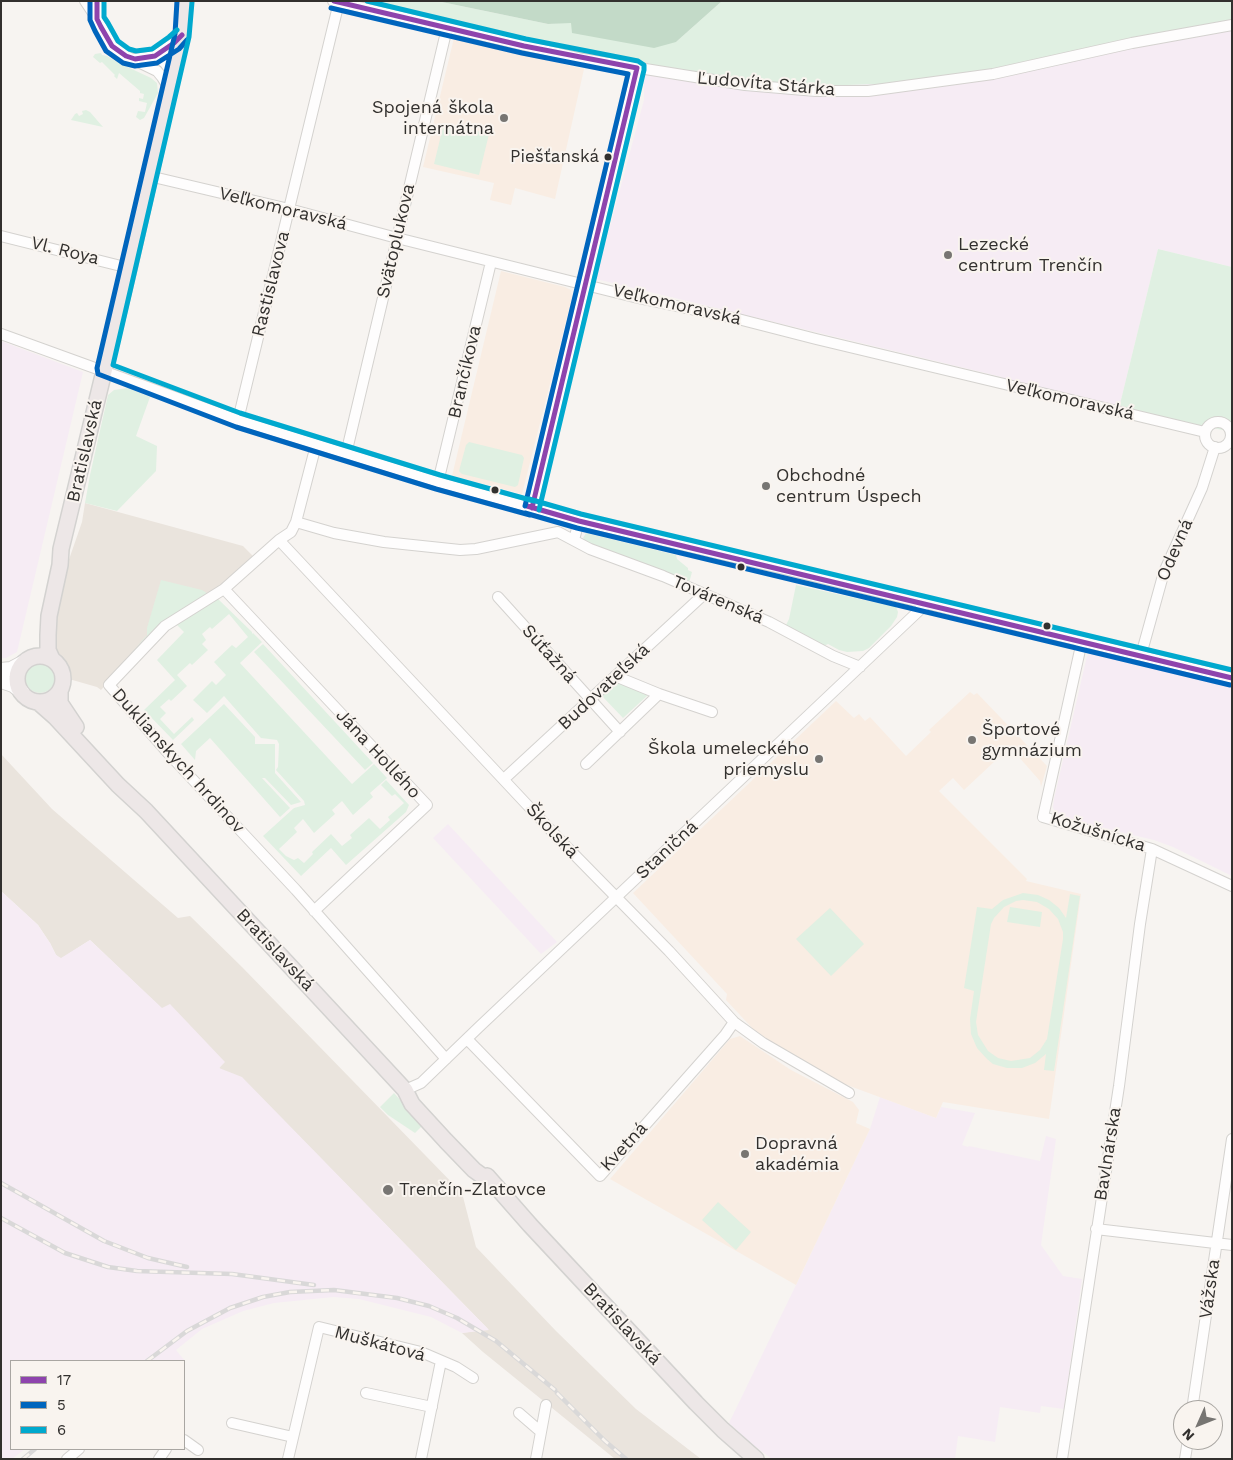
<!DOCTYPE html>
<html>
<head>
<meta charset="utf-8">
<style>
  body { margin:0 }
  #map { position:relative; width:1233px; height:1460px; overflow:hidden; background:#f7f4f1; font-family:"Work Sans",sans-serif }
  canvas { display:block }
  .frame { position:absolute; inset:0; border:2px solid #32302e; pointer-events:none }
  .legend { position:absolute; left:10px; top:1360px; width:175px; height:90px; box-sizing:border-box; background:#f9f4ef; border:1px solid #a9a6a2; margin:0; padding:6px 9px; list-style:none; font-size:15px; color:#32302e }
  .legend li { display:flex; align-items:center; gap:10px; height:25px }
  .legend b { width:25px; border:1px solid #a9a6a2 }
  .north { position:absolute; left:1173px; top:1400px; width:50px; height:50px; box-sizing:border-box; background:#f9f4ef; border:1px solid #a9a6a2; border-radius:50%; rotate:226deg; font-size:14px; font-weight:700; line-height:20px; text-align:center; color:#32302e }
  .north::after { content:''; display:block; margin:auto; width:18px; height:22px; background:#777572; clip-path:polygon(50% 0,100% 100%,50% 72%,0 100%) }
</style>
</head>
<body>
<div id="map">
<canvas width="1233" height="1460"></canvas>
<div class="frame"></div>
<ul class="legend">
<li><b style="height:6px;background:#8e44ad"></b>17</li>
<li><b style="height:6px;background:#0065bd"></b>5</li>
<li><b style="height:6px;background:#00a9ce"></b>6</li>
</ul>
<div class="north">N</div>
</div>
<script>
const c = document.querySelector('canvas').getContext('2d');
c.lineJoin = 'round';
function paint(path, color) {
  c.fillStyle = color;
  c.fill(path, 'evenodd');
}
function toPath(rows) {
  const path = new Path2D();
  for (const r of rows) {
    if (r.length === 3) {
      path.moveTo(r[0] + r[2], r[1]);
      path.arc(r[0], r[1], r[2], 0, 2 * Math.PI);
      continue;
    }
    path.moveTo(r[0], r[1]);
    for (let i = 2; i < r.length; i += 2) path.lineTo(r[i], r[i + 1]);
  }
  return path;
}
function stroke(path, color, width, dash) {
  c.strokeStyle = color;
  c.lineWidth = width;
  c.lineCap = dash ? 'butt' : 'round';
  c.setLineDash(dash || []);
  c.stroke(path);
}
function write(font, color, halo, rows, align = 'center') {
  c.font = font + ' "Work Sans",sans-serif';
  c.lineWidth = 4;
  c.setLineDash([]);
  c.textBaseline = 'middle';
  c.strokeStyle = halo;
  c.fillStyle = color;
  for (const [text, x, y, turn = 0] of rows) {
    c.save();
    c.translate(x, y);
    c.rotate((+turn || 0) * Math.PI / 180);
    c.textAlign = isNaN(turn) ? turn : align;
    if (halo) c.strokeText(text, 0, 0);
    c.fillText(text, 0, 0);
    c.restore();
  }
}
paint(toPath([
  [85,503,243,546,254,557,210,595,173,615,101,690,97,687,69,679,56,654,55,648,55,629,65,571,82,522],
  [1,754,52,809,178,918,190,916,242,967,462,1193,476,1247,556,1331,636,1409,701,1459,615,1459,483,1352,462,1333,488,1329,279,1116,219,1068,224,1062,162,1009,90,940,61,959,56,955,50,943,38,925,1,891]
]), '#eae4dd');
paint(toPath([
  [1232,21,1232,267,1158,249,1119,408,1002,379,1002,377,596,279,644,100,644,82,647,65,741,80,977,72,1150,35],
  [1,341,83,372,17,652,6,658,1,658],
  [1092,652,1232,684,1232,876,1173,847,1154,840,1065,819,1055,812,1053,807,1054,799,1087,656],
  [448,824,557,942,541,954,433,838],
  [1,891,38,925,50,943,56,955,61,958,90,940,162,1008,170,1004,225,1062,219,1068,242,1077,489,1330,462,1333,431,1317,359,1299,333,1297,274,1303,243,1311,202,1329,176,1350,185,1361,184,1362,11,1361,11,1449,25,1449,12,1459,1,1459],
  [880,1097,936,1118,941,1107,975,1113,962,1145,968,1147,969,1146,1040,1161,1046,1136,1056,1139,1041,1245,1063,1276,1082,1279,1064,1409,1041,1406,1040,1413,1000,1407,995,1442,958,1436,955,1459,772,1459,749,1442,729,1423,796,1285,870,1129]
]), '#f6ecf4');
paint(toPath([
  [454,38,584,69,555,199,515,188,511,205,490,200,494,183,423,167],
  [501,271,565,287,571,290,572,297,522,494,452,476],
  [970,692,974,695,977,693,1047,766,1041,787,1040,781,1010,747,964,790,953,778,939,791,1027,879,1026,881,1081,894,1049,1119,943,1102,936,1118,847,1085,832,1078,777,1046,753,1029,726,1000,727,994,633,893,836,701,854,718,859,714,865,721,870,717,906,756,931,732,929,730],
  [740,1036,791,1070,853,1102,859,1110,856,1123,870,1129,796,1285,610,1179,730,1039]
]), '#f9ede3');
paint(toPath([
  [357,1,437,1,548,24,571,22,676,42,722,1,1232,1,1232,21,1150,35,977,72,912,83,815,86,741,80,584,54],
  [101,53,102,55,107,56,119,63,151,78,157,83,158,93,144,118,140,120,136,117,138,111,145,112,147,103,139,101,139,98,143,99,144,94,140,93,140,91,119,73,117,79,114,76,115,75,102,62,100,63,93,57,95,54],
  [86,110,90,112,103,127,71,120,75,114,77,113,79,116,83,114,82,111],
  [444,123,489,134,479,175,434,164],
  [1158,249,1232,267,1232,432,1119,408],
  [128,388,150,397,136,436,157,446,156,471,117,511,85,503,90,475,108,395,114,390],
  [469,442,522,455,524,458,518,485,515,487,462,474,459,471,466,445],
  [586,533,676,555,677,559,688,568,688,570,692,572,689,583,587,544,583,538],
  [161,580,202,590,210,595,173,615,148,640,147,636,103,687,146,636,147,636,147,628],
  [796,585,896,607,898,612,897,617,891,626,869,648,863,651,847,652,839,650,828,644,824,646,786,625,789,619],
  [217,598,252,632,252,634,253,633,262,642,240,663,352,784,374,764,387,778,370,793,373,797,353,815,342,801,332,810,335,814,314,833,303,819,294,828,297,832,279,849,286,856,294,860,298,858,304,863,313,854,312,852,331,834,342,846,352,838,350,835,369,818,380,829,390,820,388,817,404,803,395,794,392,796,381,785,386,780,409,805,406,812,346,865,331,848,301,876,263,836,294,808,305,805,304,801,276,770,278,767,279,744,277,740,261,738,224,696,207,713,193,700,212,681,216,685,226,675,214,662,232,645,236,648,248,637,229,614,212,629,210,627,202,634,206,640,202,644,208,650,192,665,190,663,177,675,187,686,171,701,169,699,160,707,166,713,160,719,174,734,192,717,194,720,173,740,144,710,175,680,157,660,184,632,176,624],
  [263,644,373,763,365,770,254,652],
  [40,678,15],
  [617,682,648,695,623,718,602,696],
  [224,704,255,737,255,744,275,744,275,773,301,802,291,805,265,778,262,778,290,808,280,817,210,738,196,751,195,760,181,744],
  [1023,893,1038,895,1049,900,1059,908,1066,918,1070,894,1080,896,1054,1071,1044,1070,1046,1054,1035,1063,1022,1068,1007,1068,993,1064,987,1059,977,1048,971,1034,970,1019,974,991,964,988,977,907,992,909,1003,900],
  [1023,900,1037,902,1049,909,1058,919,1063,932,1063,939,1047,1039,1040,1050,1030,1058,1011,1061,998,1058,988,1051,978,1035,976,1022,991,924,994,918,1004,907,1016,901],
  [1010,907,1042,912,1040,927,1007,922],
  [830,908,864,944,831,976,796,939],
  [394,1093,423,1125,415,1133,388,1115,380,1107],
  [718,1202,751,1232,736,1250,702,1220]
]), '#e0f0e2');
paint(toPath([
  [437,1,722,1,676,42,654,48,572,33,571,23,548,24]
]), '#c3dac8');
const minor = toPath([
  [85,1,97,19,112,46,126,56,157,71,162,77,170,90],
  [97,1,97,19],
  [333,1,583,59,745,85,816,91,868,91,993,74,1132,43,1232,25],
  [155,56,165,63,173,74],
  [135,59,155,56,174,43,181,36],
  [149,176,289,209,397,238,638,298,738,319,816,339,1205,432],
  [1,236,129,268],
  [1,334,238,420,438,482,532,508],
  [238,420,339,2],
  [1218,435,13],
  [316,445,296,522,291,532,279,540,224,589,165,626,109,685,168,753,296,890,446,1059],
  [346,454,447,28],
  [438,482,491,262],
  [527,506,579,521,788,570,1232,678],
  [532,508,637,68],
  [296,522,334,533,384,542,460,550,476,549,558,532,590,549,663,576,769,622,833,656,860,667],
  [572,539,575,536,579,521],
  [279,540,561,841,669,951,734,1022,763,1043,849,1093],
  [224,589,427,805,314,911],
  [498,597,620,732],
  [1082,641,1043,817,1152,849,1232,886],
  [1141,655,1164,572,1202,488,1215,447],
  [615,676,659,694,712,712],
  [586,764,659,694],
  [504,779,701,597,703,593],
  [467,1039,600,1176,725,1035,734,1022],
  [405,1090,421,1083,478,1028,926,604],
  [1096,1229,1232,1245],
  [366,1393,432,1407],
  [1192,1410,1232,1139],
  [519,1413,541,1432],
  [232,1423,293,1437],
  [184,1440,198,1450],
  [67,1459,79,1449],
  [159,1459,166,1449],
  [288,1459,319,1327,421,1352,456,1367,473,1378],
  [421,1459,441,1361],
  [536,1459,546,1405],
  [1062,1459,1119,1086,1140,924,1152,849],
  [1185,1459,1188,1440]
]);
const secondary = toPath([
  [1,670,11,669,26,661],
  [1,681,13,685,22,692]
]);
const primary = toPath([
  [40,679,23],
  [52,659,48,650,48,635,49,616,60,565,61,549,129,268,173,74,182,35,185,1],
  [60,691,60,703,76,727],
  [38,702,55,717,118,785,146,811,405,1090,412,1104,446,1141,474,1170,492,1183],
  [487,1176,530,1225,696,1403,723,1430,756,1459]
]);
stroke(minor, '#d4d2cf', 12);
stroke(secondary, '#d4d2cf', 16);
stroke(primary, '#d3d2d0', 18);
stroke(minor, '#fefdfd', 10);
stroke(secondary, '#fefdfd', 14);
stroke(primary, '#ede7e7', 15);
const rail = toPath([
  [1,1183,104,1241,148,1258,187,1267],
  [1,1218,65,1253,108,1267,137,1271,232,1274,314,1285],
  [147,1361,187,1331,230,1308,263,1297,290,1292,334,1290,397,1298,429,1306,457,1318,496,1341,555,1390],
  [557,1393,605,1441,626,1459],
  [23,1459,35,1449]
]);
stroke(rail, '#d9d8d8', 4.5);
stroke(rail, '#f9f4ef', 2.5, [8]);
stroke(toPath([
  [97,1,97,19,101,27,112,46,126,56,135,59,155,56,174,43,182,35],
  [334,1,524,46,637,68],
  [527,506,579,521,1232,678],
  [532,508,637,68]
]), '#8e44ad', 5);
stroke(toPath([
  [90,1,90,20,95,31,106,51,123,63,135,66,157,63,179,49,187,40],
  [177,1,175,34,97,368,98,374,236,427,436,489,530,515],
  [331,8,522,53,628,74,525,506],
  [525,513,577,528,1230,685]
]), '#0065bd', 5);
stroke(toPath([
  [104,1,104,17,108,23,118,41,129,49,136,51,152,49,169,37,177,30],
  [367,1,526,39,638,61,644,65,644,70,539,510],
  [192,2,189,37,113,365,240,413,440,475,534,501],
  [529,499,581,514,1232,670]
]), '#00a9ce', 5);
for (const [x, y, r, color] of [
  [504,118,5,"#777572"],
  [608,157,4.5,"#32302e"],
  [948,255,5,"#777572"],
  [766,486,5,"#777572"],
  [495,490,4.5,"#32302e"],
  [741,567,4.5,"#32302e"],
  [1047,626,4.5,"#32302e"],
  [972,740,5,"#777572"],
  [819,759,5,"#777572"],
  [745,1154,5,"#777572"],
  [388,1190,6,"#777572"]
]) {
  const dot = new Path2D();
  dot.arc(x, y, r, 0, 2 * Math.PI);
  c.fillStyle = color;
  c.fill(dot);
  stroke(dot, '#f9f4ef', 2);
}
write('17px', '#32302e', '#f9f4ef', [
  ["Piešťanská",599,157]
], 'right');
write('18px', '#32302e', '#f9f4ef', [
  ["Ľudovíta Stárka",766,84,5],
  ["Veľkomoravská",283,209,14],
  ["Svätoplukova",396,241,-77],
  ["Vl. Roya",65,251,14],
  ["Rastislavova",271,284,-76],
  ["Veľkomoravská",677,305,13],
  ["Brančíkova",465,372,-77],
  ["Veľkomoravská",1070,400,13],
  ["Bratislavská",85,451,-77],
  ["Odevná",1175,550,-67],
  ["Továrenská",718,600,23],
  ["Súťažná",549,654,48],
  ["Budovateľská",604,687,-43],
  ["Jána Hollého",378,754,47],
  ["Duklianskych hrdinov",178,761,48],
  ["Školská",552,831,47],
  ["Kožušnícka",1098,832,17],
  ["Staničná",667,850,-43],
  ["Bratislavská",275,950,47],
  ["Kvetná",624,1147,-47],
  ["Bavlnárska",1108,1154,-81],
  ["Vážska",1210,1289,-82],
  ["Bratislavská",622,1324,47],
  ["Muškátová",380,1344,15]
]);
write('18px', '#32302e', '#f9f4ef', [
  ["Spojená škola",494,108,"right"],
  ["internátna",494,129,"right"],
  ["Lezecké",958,245],
  ["centrum Trenčín",958,266],
  ["Obchodné",776,476],
  ["centrum Úspech",776,497],
  ["Športové",982,730],
  ["gymnázium",982,751],
  ["Škola umeleckého",809,749,"right"],
  ["priemyslu",809,770,"right"],
  ["Dopravná",755,1144],
  ["akadémia",755,1165],
  ["Trenčín-Zlatovce",399,1190]
], 'left');
</script>
</body>
</html>
